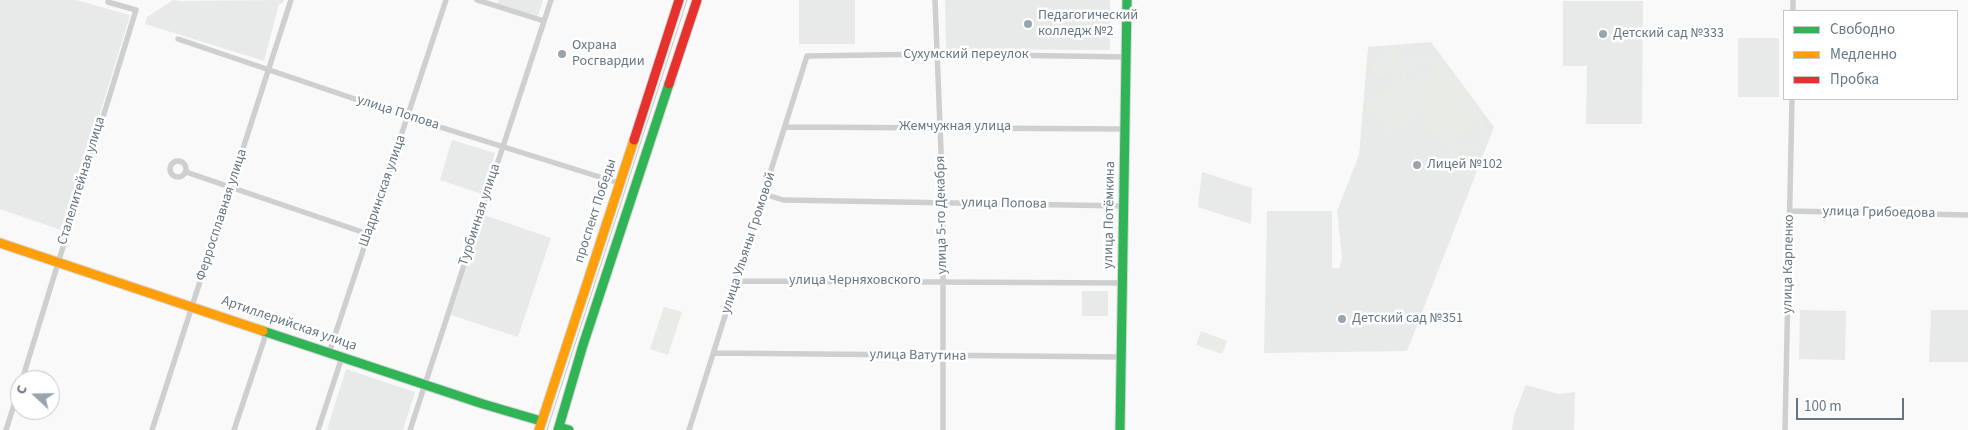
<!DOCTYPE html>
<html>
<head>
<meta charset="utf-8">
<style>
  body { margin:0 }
  #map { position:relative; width:1968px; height:430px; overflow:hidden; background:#f9f9f9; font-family:"Source Sans 3",sans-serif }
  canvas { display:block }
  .legend { position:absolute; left:1783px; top:10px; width:175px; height:90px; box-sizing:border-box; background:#fff; border:1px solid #c1c8cd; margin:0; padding:6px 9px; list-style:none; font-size:15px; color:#657683 }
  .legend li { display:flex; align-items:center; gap:10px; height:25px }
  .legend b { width:25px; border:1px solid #c1c8cd }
  .north { position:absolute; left:10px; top:370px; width:50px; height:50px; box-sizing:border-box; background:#fff; border:1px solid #c1c8cd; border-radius:50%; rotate:291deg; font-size:14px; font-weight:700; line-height:20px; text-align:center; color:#657683 }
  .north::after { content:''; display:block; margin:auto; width:18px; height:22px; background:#99a4ac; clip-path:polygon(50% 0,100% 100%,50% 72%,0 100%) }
  .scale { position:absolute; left:1796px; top:398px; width:108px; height:22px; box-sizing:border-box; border:2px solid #657683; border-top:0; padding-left:6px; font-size:15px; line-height:18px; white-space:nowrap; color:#657683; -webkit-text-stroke:4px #fff; paint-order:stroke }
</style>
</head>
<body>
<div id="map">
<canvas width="1968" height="430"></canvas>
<ul class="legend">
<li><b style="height:6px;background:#30b455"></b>Свободно</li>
<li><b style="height:6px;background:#ff9f0a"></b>Медленно</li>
<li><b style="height:6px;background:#e5322d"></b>Пробка</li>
</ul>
<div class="north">С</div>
<div class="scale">100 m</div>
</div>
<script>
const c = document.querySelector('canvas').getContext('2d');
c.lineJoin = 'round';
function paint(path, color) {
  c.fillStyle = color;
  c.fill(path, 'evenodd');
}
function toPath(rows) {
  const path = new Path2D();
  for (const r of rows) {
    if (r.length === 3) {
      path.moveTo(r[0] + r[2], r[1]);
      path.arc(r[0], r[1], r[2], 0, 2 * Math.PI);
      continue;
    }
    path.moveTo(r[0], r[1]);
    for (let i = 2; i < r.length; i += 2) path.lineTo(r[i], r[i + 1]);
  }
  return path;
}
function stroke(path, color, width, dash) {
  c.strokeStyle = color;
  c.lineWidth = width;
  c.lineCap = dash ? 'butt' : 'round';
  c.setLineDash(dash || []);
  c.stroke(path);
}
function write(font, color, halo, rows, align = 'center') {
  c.font = font + ' "Source Sans 3",sans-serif';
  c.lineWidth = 5;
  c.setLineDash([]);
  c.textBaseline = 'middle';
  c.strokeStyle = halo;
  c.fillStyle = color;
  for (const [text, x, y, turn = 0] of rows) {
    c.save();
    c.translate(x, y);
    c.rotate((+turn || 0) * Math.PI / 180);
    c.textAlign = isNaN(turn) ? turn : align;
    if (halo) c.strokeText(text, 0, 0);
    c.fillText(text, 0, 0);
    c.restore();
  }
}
paint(toPath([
  [0,0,76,0,130,15,64,231,0,209],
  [173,0,181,1,284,0,282,4,279,4,264,61,145,24,147,17],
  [499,0,543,0,538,16,497,4],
  [799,0,855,0,855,44,799,44],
  [945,0,1110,0,1110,50,946,49],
  [1563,1,1643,1,1642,124,1586,124,1587,66,1563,66],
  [1738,38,1779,38,1779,97,1738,97],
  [1431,42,1494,127,1407,351,1264,353,1267,211,1332,211,1332,268,1339,268,1342,258,1337,211,1359,155,1368,47],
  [452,140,495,153,482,194,440,180],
  [1202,172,1252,188,1251,224,1198,207],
  [484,215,551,238,518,337,451,315],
  [1082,291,1108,291,1108,316,1082,316],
  [1800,310,1846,311,1845,360,1799,359],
  [1931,310,1968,310,1968,362,1929,362],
  [346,369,415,392,403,430,327,430],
  [1526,385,1559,394,1575,392,1574,430,1512,430,1514,415]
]), '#e8e9e9');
paint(toPath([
  [1395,47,1405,60,1393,68,1401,79,1405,66,1418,56,1430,56,1443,63,1484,119,1485,134,1477,147,1467,152,1455,152,1457,156,1453,158,1390,71,1378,79,1369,66],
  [1426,60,1438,65,1407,86,1406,78,1409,69,1416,62],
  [1478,120,1481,131,1478,140,1474,145,1466,149,1460,149,1448,143],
  [1397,83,1407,96,1377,118,1367,104],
  [1407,97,1418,112,1389,134,1378,119],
  [664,307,682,312,668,355,650,349],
  [1201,331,1227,341,1222,354,1196,345]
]), '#e8ebe6');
const fast = toPath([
  [263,331,483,404,541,421],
  [559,427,569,430],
  [558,430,583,345,669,84],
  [1120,430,1127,0]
]);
const slow = toPath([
  [0,243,263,331],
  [539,430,634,140]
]);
const jam = toPath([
  [669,84,697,0],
  [634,140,679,0]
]);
stroke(fast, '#d5d6d7', 11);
stroke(slow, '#d5d6d7', 11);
stroke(jam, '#d5d6d7', 11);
stroke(toPath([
  [477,0,544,21],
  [935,0,943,202,943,430],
  [1793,11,1793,0],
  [178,39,408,117,619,183],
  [785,127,1125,129],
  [178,169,8],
  [186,172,368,234],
  [764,194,783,200,1124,206],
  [1790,211,1968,215],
  [737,281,1123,283],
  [329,353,446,0],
  [714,353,1122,357],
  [22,380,136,10,108,2],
  [6,430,20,386],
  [152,430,291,0],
  [234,430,267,331],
  [318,430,342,357],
  [410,430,551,0],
  [689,430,807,56,937,54,1126,57],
  [1785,430,1792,99]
]), '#cecfd0', 5.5);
stroke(fast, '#30b455', 9);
stroke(slow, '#ff9f0a', 9);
stroke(jam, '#e5322d', 9);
stroke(toPath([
  [547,430,687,0]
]), '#c3c5c6', 1);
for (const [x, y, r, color] of [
  [1028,24,5,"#99a4ac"],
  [1603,34,5,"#99a4ac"],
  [562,54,5,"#99a4ac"],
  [1417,165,5,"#99a4ac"],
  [1342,319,5,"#99a4ac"]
]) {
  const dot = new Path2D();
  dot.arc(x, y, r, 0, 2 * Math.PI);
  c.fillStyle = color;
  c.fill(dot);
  stroke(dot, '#fff', 2);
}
write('14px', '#657683', '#fff', [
  ["Педагогический",1038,16],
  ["колледж №2",1038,32],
  ["Детский сад №333",1613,34],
  ["Охрана",572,46],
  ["Росгвардии",572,62],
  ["Лицей №102",1427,165],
  ["Детский сад №351",1352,319]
], 'left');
write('14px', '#657683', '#fff', [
  ["Сухумский переулок",966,55],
  ["улица Попова",398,113,18],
  ["Жемчужная улица",955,127],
  ["Сталелитейная улица",82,181,-73],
  ["Шадринская улица",383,191,-71],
  ["улица Попова",1004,204,1],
  ["проспект Победы",596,211,-72],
  ["улица Грибоедова",1879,213,1],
  ["Ферросплавная улица",222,215,-72],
  ["Турбинная улица",480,215,-72],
  ["улица 5-го Декабря",942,215,-91],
  ["улица Потёмкина",1110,215,-89],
  ["улица Ульяны Громовой",749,243,-72],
  ["улица Карпенко",1789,264,-89],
  ["улица Черняховского",855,281],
  ["Артиллерийская улица",289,324,19],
  ["улица Ватутина",918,356,1]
]);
</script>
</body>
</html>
